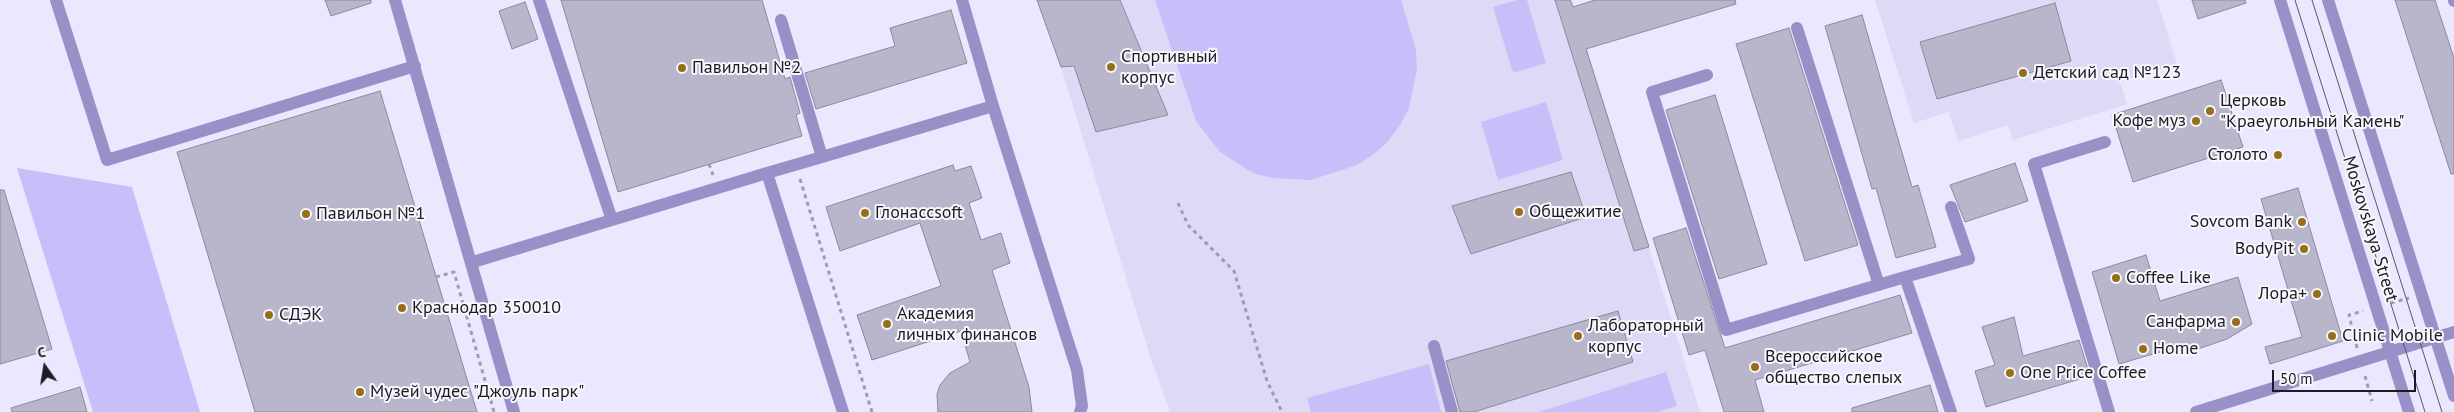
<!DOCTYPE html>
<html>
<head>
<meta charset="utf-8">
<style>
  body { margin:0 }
  #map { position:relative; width:2454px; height:412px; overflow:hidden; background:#eae7fe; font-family:"PT Sans",sans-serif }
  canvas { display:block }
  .north { position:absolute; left:20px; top:342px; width:50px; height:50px; -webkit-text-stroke:4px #f7f7fc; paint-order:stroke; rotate:347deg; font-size:14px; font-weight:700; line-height:20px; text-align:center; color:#1c1b23 }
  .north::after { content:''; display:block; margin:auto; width:18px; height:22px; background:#1c1b23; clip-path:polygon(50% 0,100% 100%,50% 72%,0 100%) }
  .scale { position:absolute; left:2272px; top:370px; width:144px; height:22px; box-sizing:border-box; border:2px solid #1c1b23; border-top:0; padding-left:6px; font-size:15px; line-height:18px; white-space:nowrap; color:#1c1b23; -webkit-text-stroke:4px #f7f7fc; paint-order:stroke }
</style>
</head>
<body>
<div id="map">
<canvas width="2454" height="412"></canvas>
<div class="north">С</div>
<div class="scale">50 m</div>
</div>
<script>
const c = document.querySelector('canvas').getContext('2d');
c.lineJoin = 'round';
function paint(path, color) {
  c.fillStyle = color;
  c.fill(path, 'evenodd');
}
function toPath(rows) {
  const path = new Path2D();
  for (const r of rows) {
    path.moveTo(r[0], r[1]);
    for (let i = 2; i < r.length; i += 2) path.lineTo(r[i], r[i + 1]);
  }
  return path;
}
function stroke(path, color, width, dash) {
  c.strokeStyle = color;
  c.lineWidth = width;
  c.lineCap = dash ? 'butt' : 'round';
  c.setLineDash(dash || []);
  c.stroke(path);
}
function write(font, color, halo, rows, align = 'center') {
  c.font = font + ' "PT Sans",sans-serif';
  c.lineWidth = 4;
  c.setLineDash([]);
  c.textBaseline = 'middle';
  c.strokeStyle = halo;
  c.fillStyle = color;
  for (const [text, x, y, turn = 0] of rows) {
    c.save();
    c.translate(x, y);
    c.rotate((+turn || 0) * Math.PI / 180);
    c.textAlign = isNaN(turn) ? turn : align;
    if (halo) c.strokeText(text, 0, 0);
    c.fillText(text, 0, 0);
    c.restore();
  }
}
paint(toPath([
  [1037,0,1572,0,1700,412,1170,412,1151,359,1061,67],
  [1875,0,2157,0,2177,64,2120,82,2127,104,2013,140,2008,125,1958,141,1949,112,1914,123]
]), '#dddaf8');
paint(toPath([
  [1155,0,1401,0,1416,50,1417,69,1409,108,1400,125,1388,141,1374,154,1357,165,1311,180,1272,178,1253,173,1220,152,1196,121],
  [1517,0,1527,0,1546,63,1513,73,1493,7],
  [1546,102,1563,160,1498,180,1481,122],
  [17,168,132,187,200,412,93,412],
  [1429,364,1441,412,1311,412,1307,398],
  [1666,372,1677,406,1657,412,1539,412]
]), '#c7bff9');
const building = toPath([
  [325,0,371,0,371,3,331,16,325,0],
  [561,0,762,0,785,79,790,77,800,113,796,115,802,136,618,192,561,0],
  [1037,0,1120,0,1168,115,1096,132,1074,66,1061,67,1037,0],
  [1555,0,1570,0,1573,7,1595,0,1735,0,1736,4,1586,49,1649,247,1634,251,1555,0],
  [2192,0,2245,0,2246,3,2198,19,2192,0],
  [2395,0,2435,0,2454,58,2454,174,2451,174,2395,0],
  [525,2,538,39,512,49,499,11,525,2],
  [2055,3,2071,61,1937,99,1920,42,2055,3],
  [951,10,967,63,816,109,805,73,895,46,890,28,951,10],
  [1862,15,1912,187,1918,185,1936,247,1896,258,1876,188,1872,189,1825,26,1862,15],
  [1789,28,1858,245,1805,261,1736,44,1789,28],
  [2221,80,2243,147,2133,182,2112,115,2221,80],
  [380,91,477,412,255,412,177,152,380,91],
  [1715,95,1767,264,1719,279,1666,110,1715,95],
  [2015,163,2028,201,1965,222,1950,185,2015,163],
  [953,165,955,171,971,166,982,198,969,203,981,240,1001,233,1010,263,992,270,1029,387,1032,412,938,412,937,394,940,385,950,373,970,362,961,331,872,360,857,315,941,286,920,223,840,251,826,207,953,165],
  [1571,172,1586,217,1471,254,1452,206,1571,172],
  [2298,188,2343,341,2270,364,2265,347,2302,337,2261,199,2298,188],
  [0,190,4,190,52,349,0,364,0,190],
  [1686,228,1725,348,1900,295,1912,333,1755,380,1764,412,1724,412,1705,350,1689,355,1653,238,1686,228],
  [2146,255,2160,301,2238,277,2252,324,2227,339,2198,349,2177,347,2119,364,2092,272,2146,255],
  [1618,311,1633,362,1474,412,1460,412,1446,361,1618,311],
  [2014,317,2023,356,2079,340,2090,376,1986,407,1975,371,1995,365,1982,327,2014,317],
  [1930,385,1938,412,1852,412,1852,408,1930,385],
  [80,387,87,412,12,412,11,408,80,387]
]);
paint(building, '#b9b6cc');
stroke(building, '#8c899e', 1);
stroke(toPath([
  [709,164,713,175],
  [800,179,872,412],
  [1178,203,1188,225,1234,271,1267,381,1282,412],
  [436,277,454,272,494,412],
  [2391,303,2409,298],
  [2357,348,2349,315,2363,311],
  [2365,376,2372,401]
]), '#9f9cae', 3, [4, 4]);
stroke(toPath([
  [56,0,107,160,415,66],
  [395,0,514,412],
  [539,0,612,220],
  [962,0,993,106,1077,370,1082,406,1080,412],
  [2280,0,2409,412],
  [2328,0,2454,396],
  [2454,0,2454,1],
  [781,20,822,157,767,173,843,412],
  [1797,28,1879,285],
  [1707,75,1652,92,1726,330,1905,277,1951,412],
  [2105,142,2034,164,2109,412],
  [822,157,993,106],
  [473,262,767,173],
  [1905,277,1969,259,1951,207],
  [1434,346,1452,412],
  [2196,412,2454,332]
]), '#9890c7', 12);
stroke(toPath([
  [2295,0,2425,412],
  [2312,0,2442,412]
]), '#585763', 1);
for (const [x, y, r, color] of [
  [1111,67,5,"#976f1a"],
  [682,68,5,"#976f1a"],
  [2023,73,5,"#976f1a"],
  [2210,111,5,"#976f1a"],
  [2196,121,5,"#976f1a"],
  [2278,155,5,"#976f1a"],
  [1519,212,5,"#976f1a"],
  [865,213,5,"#976f1a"],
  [306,214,5,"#976f1a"],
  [2302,222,5,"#976f1a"],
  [2304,249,5,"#976f1a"],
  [2116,278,5,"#976f1a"],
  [2317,294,5,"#976f1a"],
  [402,308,5,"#976f1a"],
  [269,315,5,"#976f1a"],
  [2236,322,5,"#976f1a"],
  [887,324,5,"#976f1a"],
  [1578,336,5,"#976f1a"],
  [2332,336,5,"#976f1a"],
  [2143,349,5,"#976f1a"],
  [1755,367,5,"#976f1a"],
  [2010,373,5,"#976f1a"],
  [360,392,5,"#976f1a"]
]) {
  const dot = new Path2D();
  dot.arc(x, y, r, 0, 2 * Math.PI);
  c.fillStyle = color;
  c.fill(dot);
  stroke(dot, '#f7f7fc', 2);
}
write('18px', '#1c1b23', '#f7f7fc', [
  ["Спортивный",1121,57],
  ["корпус",1121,78],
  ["Павильон №2",692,68],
  ["Детский сад №123",2033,73],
  ["Церковь",2220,101],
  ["\"Краеугольный Камень\"",2220,122],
  ["Кофе муз",2186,121,"right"],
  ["Столото",2268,155,"right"],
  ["Общежитие",1529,212],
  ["Глонассsoft",875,213],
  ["Павильон №1",316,214],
  ["Sovcom Bank",2292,222,"right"],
  ["BodyPit",2294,249,"right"],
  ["Coffee Like",2126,278],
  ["Лора+",2307,294,"right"],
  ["Краснодар 350010",412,308],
  ["Академия",897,314],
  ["личных финансов",897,335],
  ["СДЭК",279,315],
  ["Санфарма",2226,322,"right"],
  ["Лабораторный",1588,326],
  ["корпус",1588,347],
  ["Clinic Mobile",2342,336],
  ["Home",2153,349],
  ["Всероссийское",1765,357],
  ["общество слепых",1765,378],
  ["One Price Coffee",2020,373],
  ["Музей чудес \"Джоуль парк\"",370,392]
], 'left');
write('18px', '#1c1b23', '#f7f7fc', [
  ["Moskovskaya Street",2370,229,73]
]);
</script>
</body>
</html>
